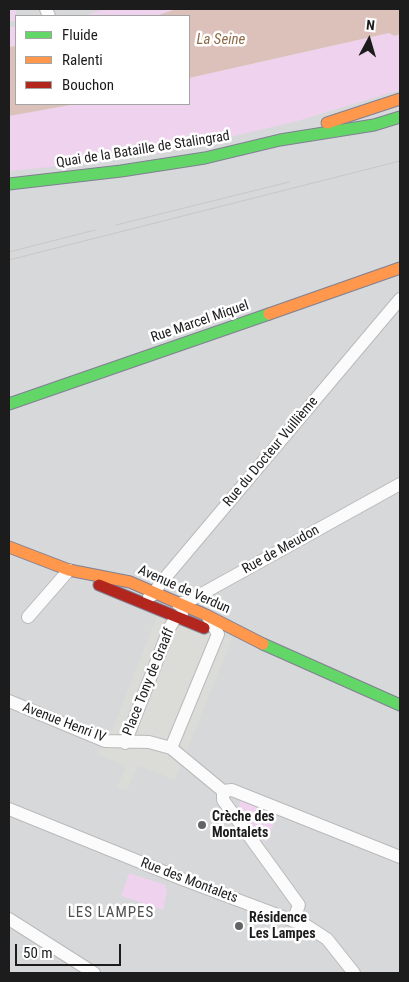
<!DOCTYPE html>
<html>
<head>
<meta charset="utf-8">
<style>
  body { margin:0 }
  #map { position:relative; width:409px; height:982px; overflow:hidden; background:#e5e7ea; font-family:"Roboto Condensed",sans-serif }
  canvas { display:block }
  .frame { position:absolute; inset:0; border:10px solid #1c1c1c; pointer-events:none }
  .legend { position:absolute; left:15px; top:15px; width:175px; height:90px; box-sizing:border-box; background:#fff; border:1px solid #a4a4a4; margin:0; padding:6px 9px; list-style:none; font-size:15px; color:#1c1c1c }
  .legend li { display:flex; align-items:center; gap:10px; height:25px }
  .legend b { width:25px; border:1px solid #a4a4a4 }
  .north { position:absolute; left:344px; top:15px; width:50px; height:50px; -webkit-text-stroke:4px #fff; paint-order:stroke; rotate:6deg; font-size:14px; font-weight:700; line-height:20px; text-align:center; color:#1c1c1c }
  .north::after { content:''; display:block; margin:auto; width:18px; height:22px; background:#1c1c1c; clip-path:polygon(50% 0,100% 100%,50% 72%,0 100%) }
  .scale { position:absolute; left:15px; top:944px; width:106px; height:22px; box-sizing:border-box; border:2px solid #1c1c1c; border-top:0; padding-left:6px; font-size:15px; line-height:18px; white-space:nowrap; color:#1c1c1c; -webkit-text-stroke:4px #fff; paint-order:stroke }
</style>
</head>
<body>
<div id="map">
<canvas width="409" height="982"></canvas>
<div class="frame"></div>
<ul class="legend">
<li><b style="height:6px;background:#63d668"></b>Fluide</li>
<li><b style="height:6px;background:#ff974d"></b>Ralenti</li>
<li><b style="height:6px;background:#b3261e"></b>Bouchon</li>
</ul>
<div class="north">N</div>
<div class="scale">50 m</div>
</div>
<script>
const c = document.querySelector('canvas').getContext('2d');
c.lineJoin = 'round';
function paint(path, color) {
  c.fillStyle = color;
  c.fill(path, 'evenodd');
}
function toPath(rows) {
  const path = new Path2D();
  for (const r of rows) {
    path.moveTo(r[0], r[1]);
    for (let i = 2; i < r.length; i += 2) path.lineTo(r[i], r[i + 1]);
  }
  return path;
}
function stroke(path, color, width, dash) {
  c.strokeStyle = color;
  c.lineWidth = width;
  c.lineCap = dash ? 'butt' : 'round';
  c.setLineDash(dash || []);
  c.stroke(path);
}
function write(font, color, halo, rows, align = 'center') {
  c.font = font + ' "Roboto Condensed",sans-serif';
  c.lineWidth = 5;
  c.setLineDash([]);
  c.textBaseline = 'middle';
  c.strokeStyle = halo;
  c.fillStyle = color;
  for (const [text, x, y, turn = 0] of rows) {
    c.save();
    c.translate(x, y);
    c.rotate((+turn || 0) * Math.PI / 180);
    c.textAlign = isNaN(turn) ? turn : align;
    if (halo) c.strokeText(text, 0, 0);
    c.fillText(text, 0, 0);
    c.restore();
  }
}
paint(toPath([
  [9,9,176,9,156,16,16,16,16,46,9,47],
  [400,34,400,973,9,973,9,116,76,104,189,104,189,78]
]), '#d6d8d9');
paint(toPath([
  [9,9,16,9,16,21,9,21],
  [103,9,176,9,156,16,85,16],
  [9,27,16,27,16,46,9,47],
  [389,33,394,36,400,34,400,90,294,122,165,152,95,163,9,171,9,116,76,104,189,104,189,78],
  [242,799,278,813,266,843,240,808,239,803],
  [129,873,165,885,167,891,163,910,121,896]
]), '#eed2ee');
paint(toPath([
  [159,610,232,639,175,780,138,765,127,791,117,787,126,766,97,754,113,728]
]), '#dbdcd8');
paint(toPath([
  [176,9,400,9,400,34,394,36,389,33,189,78,189,16,156,16],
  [16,46,16,104,76,104,9,116,9,47]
]), '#dcc1ba');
const street = toPath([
  [46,9,49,16],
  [149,597,155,593,159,585,400,299],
  [178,604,189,601,400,484],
  [28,617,69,570],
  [9,701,105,741,149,742,171,748,223,791,223,800,299,905,293,921],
  [125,743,170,627,176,617,182,615],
  [171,748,218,634,208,617],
  [223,791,232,790,400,857],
  [9,809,182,879,307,926,327,939,354,973],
  [9,919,94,973]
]);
const fast = toPath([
  [9,184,121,171,205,158,280,140,374,125,400,117],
  [9,404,269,314],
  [263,644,400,705]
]);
const slow = toPath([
  [327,123,400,99],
  [269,314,400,268],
  [9,547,69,570,130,582,206,615,263,644]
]);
const jam = toPath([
  [99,585,204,628]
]);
stroke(street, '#bababc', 14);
stroke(fast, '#807f93', 13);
stroke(slow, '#807f93', 13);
stroke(jam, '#807f93', 13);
stroke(street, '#fbfbfc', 12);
stroke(fast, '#63d668', 11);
stroke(slow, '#ff974d', 11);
stroke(jam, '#b3261e', 11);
stroke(toPath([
  [116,225,289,182],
  [9,252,95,230],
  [9,260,400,161]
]), '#c8c8c9', 1);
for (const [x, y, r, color] of [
  [202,825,5,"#626364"],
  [239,926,5,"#626364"]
]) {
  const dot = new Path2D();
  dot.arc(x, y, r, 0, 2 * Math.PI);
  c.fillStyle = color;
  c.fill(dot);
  stroke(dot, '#fff', 2);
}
write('14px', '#1c1c1c', '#fff', [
  ["Quai de la Bataille de Stalingrad",143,150,-9],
  ["Rue Marcel Miquel",200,322,-19],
  ["Rue du Docteur Vuillième",271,452,-50],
  ["Rue de Meudon",281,550,-29],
  ["Avenue de Verdun",184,590,24],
  ["Place Tony de Graaff",149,682,-68],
  ["Avenue Henri IV",64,723,21],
  ["Rue des Montalets",189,881,21]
]);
write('bold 14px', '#1c1c1c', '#fff', [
  ["Crèche des",212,817],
  ["Montalets",212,833],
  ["Résidence",249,918],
  ["Les Lampes",249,934]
], 'left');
write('italic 15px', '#8f6b46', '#fff', [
  ["La Seine",221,40]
]);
c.letterSpacing = '1px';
write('15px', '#4f4f4f', '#fff', [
  ["LES LAMPES",111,913]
]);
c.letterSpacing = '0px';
</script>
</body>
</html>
